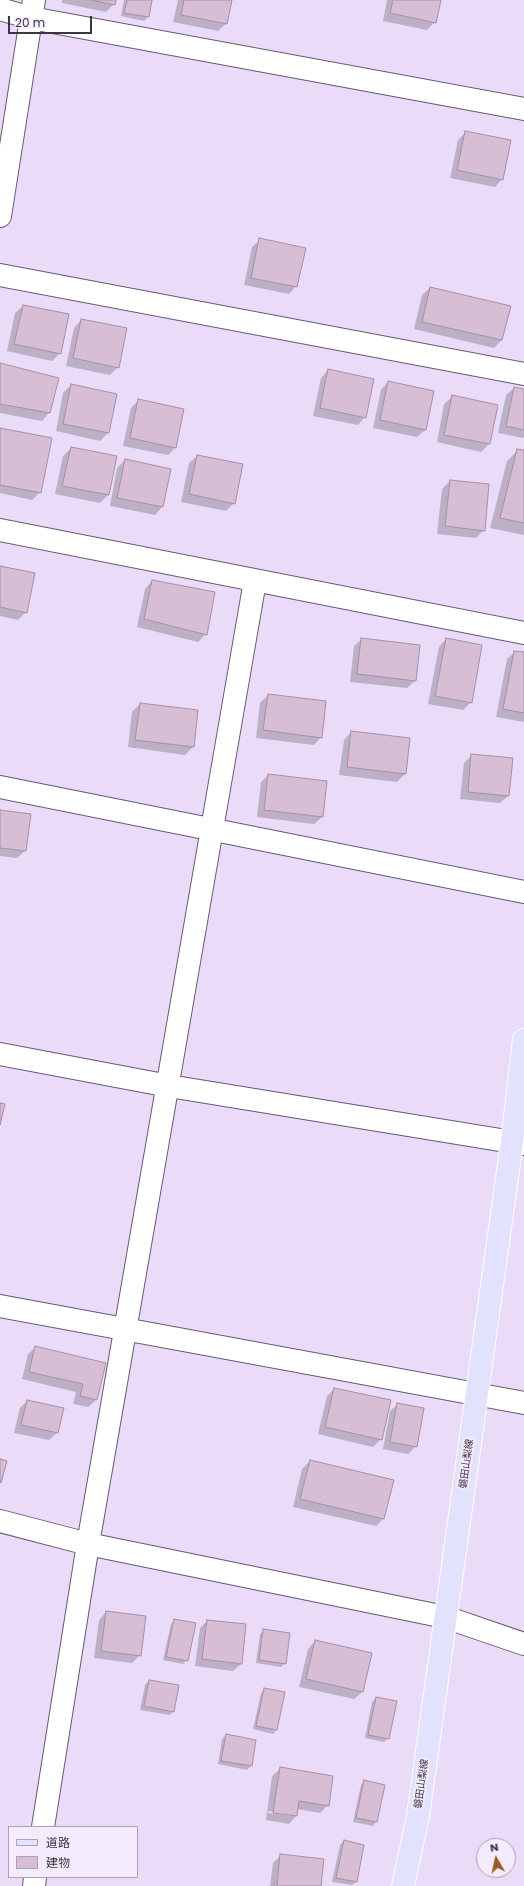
<!DOCTYPE html>
<html>
<head>
<meta charset="utf-8">
<style>
  body { margin:0 }
  #map { position:relative; width:524px; height:1886px; overflow:hidden; background:#eadcf8; font-family:Poppins,"Noto Sans JP",sans-serif }
  canvas { display:block }
  .legend { position:absolute; left:8px; top:1826px; width:130px; height:52px; box-sizing:border-box; background:#f4ebfd; border:1px solid #aaa3b2; margin:0; padding:5px 7px; list-style:none; font-size:12px; color:#3c3642 }
  .legend li { display:flex; align-items:center; gap:8px; height:20px }
  .legend b { width:20px; border:1px solid #aaa3b2 }
  .north { position:absolute; left:476px; top:1838px; width:40px; height:40px; box-sizing:border-box; background:#f4ebfd; border:1px solid #aaa3b2; border-radius:50%; rotate:351deg; font-size:11px; font-weight:700; line-height:16px; text-align:center; color:#3c3642 }
  .north::after { content:''; display:block; margin:auto; width:14px; height:18px; background:#995c20; clip-path:polygon(50% 0,100% 100%,50% 72%,0 100%) }
  .scale { position:absolute; left:8px; top:16px; width:84px; height:18px; box-sizing:border-box; border:2px solid #3c3642; border-top:0; padding-left:5px; font-size:12px; line-height:14px; white-space:nowrap; color:#3c3642; -webkit-text-stroke:3px #f4ebfd; paint-order:stroke }
</style>
</head>
<body>
<div id="map">
<canvas width="524" height="1886"></canvas>
<ul class="legend">
<li><b style="height:5px;background:#e2e2fd"></b>道路</li>
<li><b style="height:11px;background:#d7bed4"></b>建物</li>
</ul>
<div class="north">N</div>
<div class="scale">20 m</div>
</div>
<script>
const c = document.querySelector('canvas').getContext('2d');
c.lineJoin = 'round';
function paint(path, color) {
  c.fillStyle = color;
  c.fill(path, 'evenodd');
}
function toPath(rows) {
  const path = new Path2D();
  for (const r of rows) {
    path.moveTo(r[0], r[1]);
    for (let i = 2; i < r.length; i += 2) path.lineTo(r[i], r[i + 1]);
  }
  return path;
}
function stroke(path, color, width, dash) {
  c.strokeStyle = color;
  c.lineWidth = width;
  c.lineCap = dash ? 'butt' : 'round';
  c.setLineDash(dash || []);
  c.stroke(path);
}
function write(font, color, halo, rows, align = 'center') {
  c.font = font + ' Poppins,"Noto Sans JP",sans-serif';
  c.lineWidth = 4;
  c.setLineDash([]);
  c.textBaseline = 'middle';
  c.strokeStyle = halo;
  c.fillStyle = color;
  for (const [text, x, y, turn = 0] of rows) {
    c.save();
    c.translate(x, y);
    c.rotate((+turn || 0) * Math.PI / 180);
    c.textAlign = isNaN(turn) ? turn : align;
    if (halo) c.strokeText(text, 0, 0);
    c.fillText(text, 0, 0);
    c.restore();
  }
}
paint(toPath([
  [62,0,115,0,114,4,106,12,62,3],
  [124,0,151,0,148,17,144,21,121,16],
  [178,0,231,0,226,24,218,31,173,22],
  [387,0,440,0,435,22,427,30,383,21],
  [466,132,502,179,495,187,450,178,458,140],
  [260,240,296,286,289,294,244,285,252,247],
  [430,288,509,307,502,340,494,348,414,329,422,295],
  [23,306,60,353,52,361,7,351,15,313],
  [81,320,118,367,110,375,66,366,74,328],
  [0,364,58,378,49,413,42,421,0,413],
  [328,370,365,417,358,425,313,416,321,378],
  [388,382,425,430,417,437,373,428,381,390],
  [71,385,116,395,108,433,100,441,56,431,63,393],
  [514,388,524,390,524,438,498,433,506,395],
  [452,397,497,406,489,444,481,452,437,442,444,404],
  [139,400,175,448,168,455,123,446,131,408],
  [0,429,40,492,32,500,0,493],
  [71,448,116,457,108,495,100,503,55,494,63,456],
  [518,450,524,451,524,535,490,528,507,461],
  [197,456,234,503,226,511,181,502,189,463],
  [125,460,170,469,162,507,155,515,110,506,117,468],
  [450,481,484,530,476,538,437,534,442,489],
  [0,567,26,612,18,620,0,616],
  [152,581,206,634,198,642,137,627,145,589],
  [362,639,415,681,407,688,350,682,354,646],
  [446,639,471,702,463,710,428,704,439,647],
  [515,652,524,653,524,722,496,717,507,659],
  [268,695,321,737,314,745,256,738,260,703],
  [140,704,197,711,193,747,185,755,128,747,132,712],
  [351,732,409,739,405,774,397,782,339,775,344,740],
  [472,755,508,796,500,803,460,799,464,763],
  [268,775,322,817,314,824,257,817,261,782],
  [0,811,25,851,17,858,0,856],
  [36,1347,105,1363,96,1400,88,1407,73,1404,76,1392,22,1379,28,1354],
  [334,1389,381,1439,373,1447,318,1434,327,1396],
  [27,1401,57,1433,49,1440,14,1433,20,1408],
  [398,1404,416,1446,408,1454,383,1449,390,1411],
  [310,1461,383,1519,376,1526,293,1507,302,1469],
  [106,1612,140,1655,132,1663,94,1658,99,1620],
  [175,1620,187,1660,183,1664,163,1660,171,1624],
  [207,1621,241,1664,233,1671,195,1666,200,1628],
  [264,1630,285,1663,281,1667,256,1663,260,1634],
  [315,1641,362,1692,354,1699,299,1687,308,1649],
  [149,1681,173,1711,170,1715,140,1710,145,1685],
  [264,1689,276,1730,273,1734,253,1729,261,1693],
  [376,1698,388,1738,384,1742,365,1738,372,1702],
  [226,1735,251,1766,247,1770,218,1764,222,1739],
  [280,1769,328,1805,320,1813,297,1809,296,1816,289,1824,266,1820,272,1776],
  [268,1811,291,1814,291,1816,268,1813],
  [364,1781,384,1785,376,1822,373,1826,353,1822,361,1785],
  [344,1841,356,1882,352,1885,332,1882,340,1845],
  [281,1855,320,1886,270,1886,273,1863]
]), '#0003');
const building = toPath([
  [91,0,116,0,115,5,91,0],
  [127,0,152,0,149,17,124,13,127,0],
  [184,0,232,0,227,24,181,15,184,0],
  [393,0,441,0,436,23,390,13,393,0],
  [465,131,511,140,503,180,457,170,465,131],
  [259,238,306,248,297,287,251,278,259,238],
  [430,287,511,306,502,340,422,322,430,287],
  [23,305,69,314,61,354,14,344,23,305],
  [81,319,127,328,119,368,73,358,81,319],
  [0,363,59,378,50,413,0,404,0,363],
  [328,369,374,379,366,418,320,408,328,369],
  [388,381,434,391,426,430,380,420,388,381],
  [71,384,117,394,109,433,63,424,71,384],
  [514,387,524,389,524,430,506,426,514,387],
  [452,395,498,405,490,444,444,435,452,395],
  [138,399,184,409,176,448,130,438,138,399],
  [0,428,52,438,41,493,0,485,0,428],
  [71,447,117,456,109,495,62,486,71,447],
  [517,449,524,450,524,523,500,518,517,449],
  [197,455,243,464,235,504,189,494,197,455],
  [125,459,171,469,163,507,117,498,125,459],
  [450,480,489,484,485,531,445,526,450,480],
  [0,566,35,573,27,613,0,607,0,566],
  [152,580,215,592,207,635,144,619,152,580],
  [361,638,420,645,416,681,357,674,361,638],
  [446,638,482,645,472,703,435,696,446,638],
  [514,651,524,652,524,713,503,709,514,651],
  [268,694,326,701,322,738,263,730,268,694],
  [140,703,198,710,194,747,135,740,140,703],
  [351,731,410,738,406,774,347,767,351,731],
  [471,754,513,758,509,796,468,792,471,754],
  [268,774,327,781,323,817,264,810,268,774],
  [0,810,31,814,26,851,0,848,0,810],
  [0,1103,5,1104,0,1125,0,1103],
  [35,1346,106,1363,97,1400,80,1396,83,1384,29,1372,35,1346],
  [334,1388,391,1400,382,1440,325,1427,334,1388],
  [27,1400,64,1408,58,1433,21,1425,27,1400],
  [397,1403,424,1408,417,1447,390,1442,397,1403],
  [0,1459,7,1461,1,1483,0,1482,0,1459],
  [310,1460,394,1480,384,1519,300,1499,310,1460],
  [106,1611,146,1616,141,1656,101,1651,106,1611],
  [174,1619,196,1623,188,1661,166,1657,174,1619],
  [207,1620,246,1624,242,1664,202,1659,207,1620],
  [263,1629,290,1633,286,1664,259,1660,263,1629],
  [315,1640,372,1653,363,1692,306,1679,315,1640],
  [149,1680,179,1685,174,1712,144,1706,149,1680],
  [264,1688,285,1692,277,1730,256,1726,264,1688],
  [376,1697,397,1701,389,1739,368,1735,376,1697],
  [226,1734,256,1740,252,1766,221,1761,226,1734],
  [280,1767,333,1776,329,1806,299,1801,297,1816,273,1813,280,1767],
  [364,1780,385,1785,377,1822,356,1818,364,1780],
  [344,1840,364,1845,357,1882,336,1878,344,1840],
  [280,1854,324,1859,321,1886,277,1886,280,1854]
]);
paint(building, '#d7bed4');
stroke(building, '#a78ea4', 1);
const minor = toPath([
  [0,9,31,18,524,109],
  [0,216,34,0],
  [0,275,524,374],
  [0,530,524,633],
  [0,787,524,892],
  [0,1054,169,1086,524,1144],
  [0,1306,524,1403],
  [0,1521,88,1544,445,1617,524,1644],
  [43,1827,88,1544,255,581],
  [34,1886,35,1877]
]);
const major = toPath([
  [403,1886,418,1816,512,1142,524,1040]
]);
stroke(minor, '#665972', 24);
stroke(major, '#fff', 24);
stroke(minor, '#fff', 22);
stroke(major, '#e2e2fd', 22);
write('10px', '#3c3642', '#f4ebfd', [
  ["磐田山梨線",467,1464,-82],
  ["磐田山梨線",422,1784,-82]
]);
</script>
</body>
</html>
